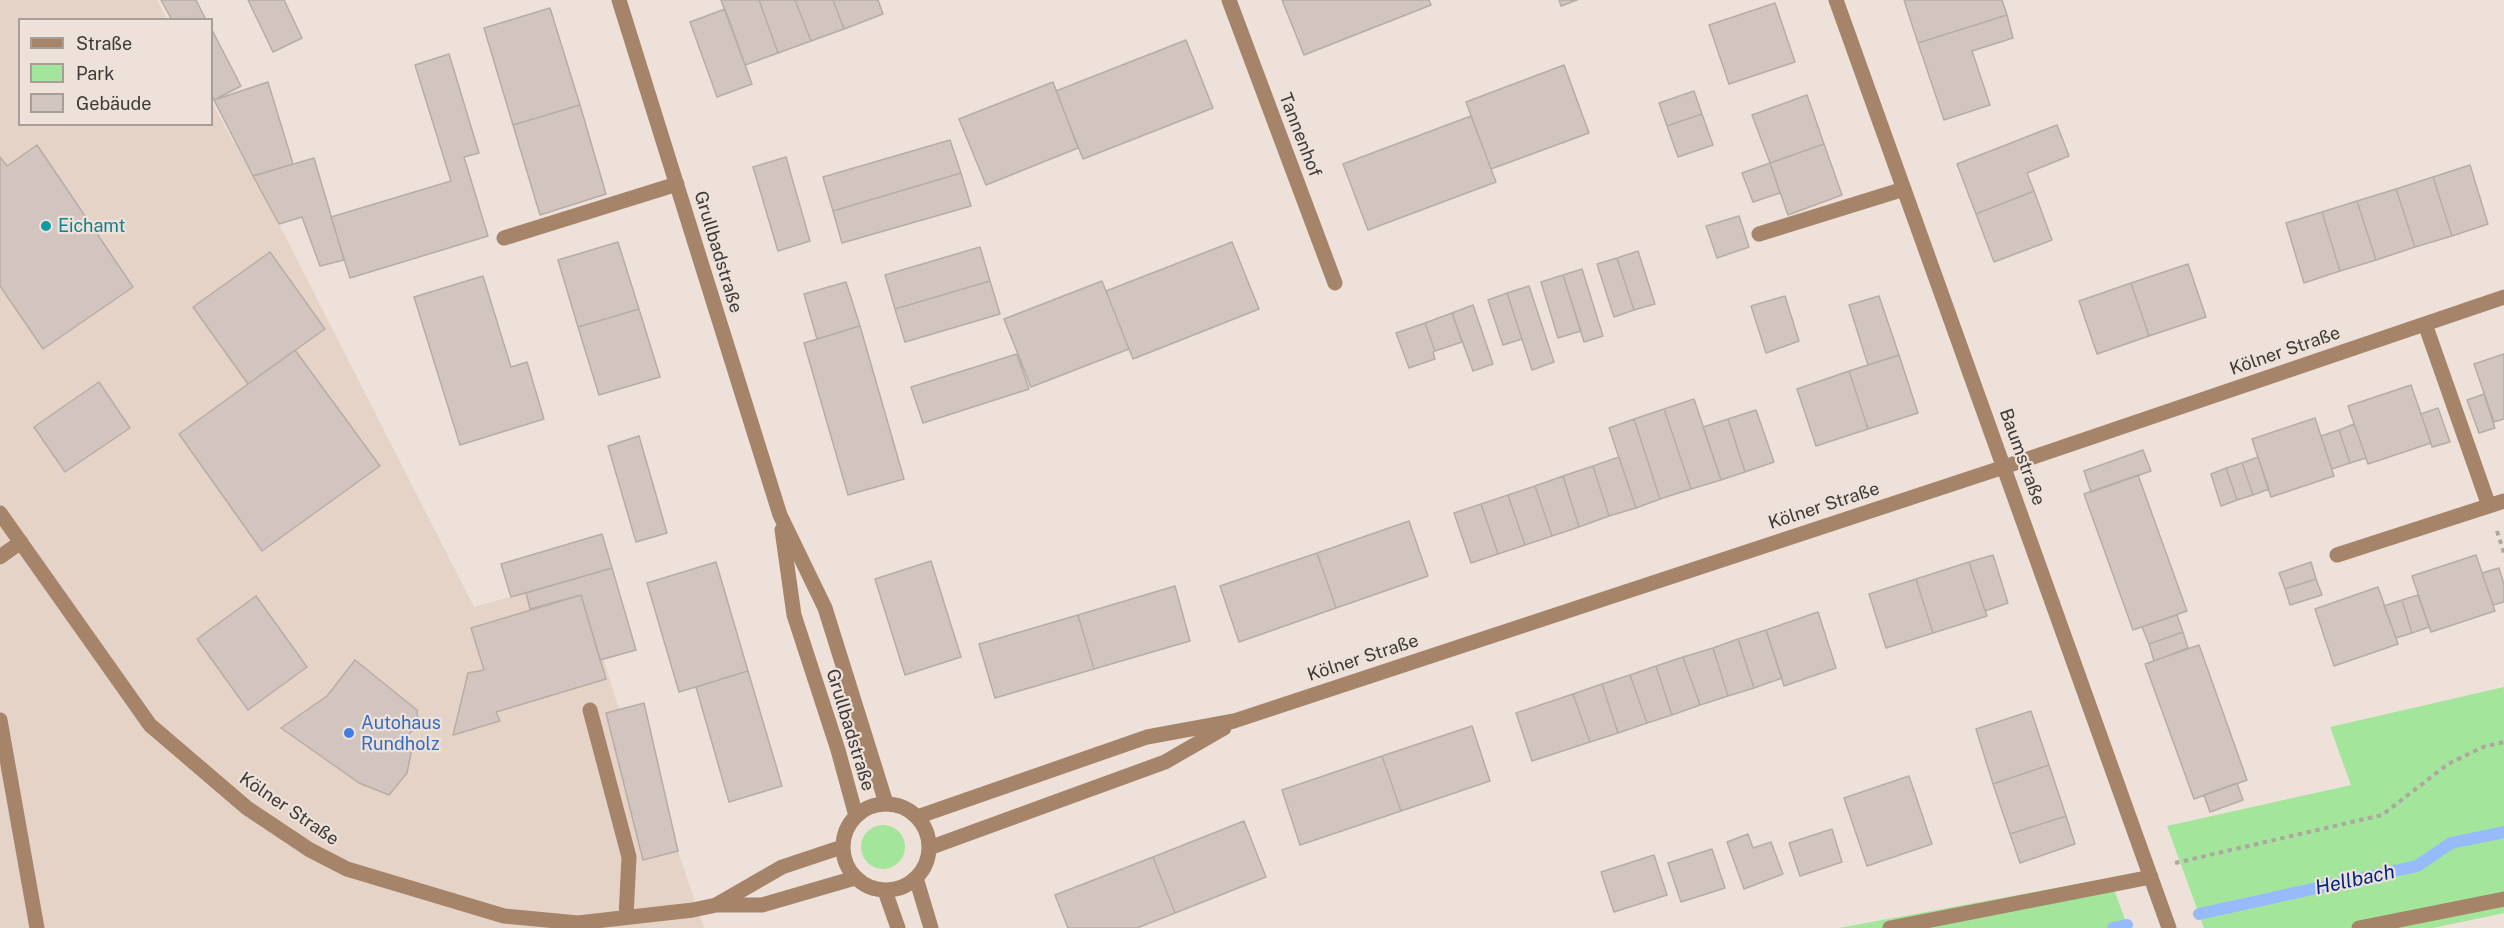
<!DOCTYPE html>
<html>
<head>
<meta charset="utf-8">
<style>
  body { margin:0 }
  #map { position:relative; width:2504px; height:928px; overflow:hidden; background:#ede1da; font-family:"Public Sans",sans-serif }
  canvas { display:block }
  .legend { position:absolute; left:18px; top:18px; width:195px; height:108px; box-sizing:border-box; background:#ede1da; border:2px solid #a79e98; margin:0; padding:8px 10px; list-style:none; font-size:18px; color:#3d3936 }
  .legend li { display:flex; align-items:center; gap:12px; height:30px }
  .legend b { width:30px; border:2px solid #a79e98 }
</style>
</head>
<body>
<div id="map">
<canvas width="2504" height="928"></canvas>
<ul class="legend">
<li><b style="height:8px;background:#a58469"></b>Straße</li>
<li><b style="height:16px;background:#a4e59c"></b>Park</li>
<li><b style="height:16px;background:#d2c5c0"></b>Gebäude</li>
</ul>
</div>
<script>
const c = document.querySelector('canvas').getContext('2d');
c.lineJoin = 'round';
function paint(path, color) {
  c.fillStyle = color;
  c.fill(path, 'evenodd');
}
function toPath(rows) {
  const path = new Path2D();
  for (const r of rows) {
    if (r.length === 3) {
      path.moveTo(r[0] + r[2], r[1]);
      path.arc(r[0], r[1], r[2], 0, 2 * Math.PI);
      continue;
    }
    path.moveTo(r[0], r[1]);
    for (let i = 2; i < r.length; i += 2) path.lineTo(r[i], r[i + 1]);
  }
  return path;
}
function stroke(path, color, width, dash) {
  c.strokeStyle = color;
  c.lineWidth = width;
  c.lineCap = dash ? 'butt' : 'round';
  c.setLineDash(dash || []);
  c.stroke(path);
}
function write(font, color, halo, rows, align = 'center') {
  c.font = font + ' "Public Sans",sans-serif';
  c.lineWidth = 4.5;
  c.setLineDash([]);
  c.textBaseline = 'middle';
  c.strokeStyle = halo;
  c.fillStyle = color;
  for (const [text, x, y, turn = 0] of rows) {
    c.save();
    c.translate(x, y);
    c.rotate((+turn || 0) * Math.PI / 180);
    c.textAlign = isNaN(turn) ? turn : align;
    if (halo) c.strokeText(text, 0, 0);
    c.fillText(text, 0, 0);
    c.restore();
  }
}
paint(toPath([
  [0,0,157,0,167,19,20,20,20,124,212,124,212,103,281,228,474,607,612,568,636,650,604,660,619,709,644,703,678,851,704,928,0,928]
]), '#e6d3c8');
paint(toPath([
  [2504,687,2504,913,2433,928,2204,928,2167,826,2351,785,2330,727],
  [883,847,22],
  [2110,878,2128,928,1839,928]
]), '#a4e59c');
stroke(toPath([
  [2199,914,2417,866,2451,843,2504,832],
  [2113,928,2127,925]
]), '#97bafa', 12);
const building = toPath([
  [161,0,196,0,206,20,172,20,161,0],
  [248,0,284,0,302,38,273,52,248,0],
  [721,0,759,0,778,53,745,65,721,0],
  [759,0,795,0,811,41,778,53,759,0],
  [795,0,833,0,844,29,811,41,795,0],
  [833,0,878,0,883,14,844,29,833,0],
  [1282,0,1429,0,1431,5,1304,55,1282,0],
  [1559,0,1577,0,1561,6,1559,0],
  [1904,0,2002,0,2007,15,1918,43,1904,0],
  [1775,3,1795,62,1729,84,1709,25,1775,3],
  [550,8,580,105,513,125,484,28,550,8],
  [725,9,752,84,717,97,690,22,725,9],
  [2007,15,2013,38,1972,51,1990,105,1944,120,1918,43,2007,15],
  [212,30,241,86,214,100,212,95,212,30],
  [1186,40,1213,108,1083,159,1056,91,1186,40],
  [449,54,479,153,464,157,488,236,350,278,331,217,451,181,415,65,449,54],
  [1564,65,1589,133,1491,169,1466,102,1564,65],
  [268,82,293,164,253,176,214,100,268,82],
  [1053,82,1078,148,986,185,959,119,1053,82],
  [1694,91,1702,114,1667,126,1659,103,1694,91],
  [1807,95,1824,144,1770,163,1752,115,1807,95],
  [580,105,606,194,540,215,513,125,580,105],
  [1702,114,1713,145,1678,157,1667,126,1702,114],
  [1471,116,1496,182,1368,230,1343,164,1471,116],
  [2057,125,2069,156,2027,173,2034,191,1976,214,1957,164,2057,125],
  [950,140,961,173,833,211,823,177,950,140],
  [1824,144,1842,195,1788,215,1770,163,1824,144],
  [37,145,133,287,43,349,0,286,0,157,7,166,37,145],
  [786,157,810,241,778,251,753,167,786,157],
  [314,158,344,260,320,266,302,217,279,224,253,176,314,158],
  [1770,163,1780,193,1753,202,1742,173,1770,163],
  [2470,165,2488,224,2452,236,2433,177,2470,165],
  [961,173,971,206,842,243,833,211,961,173],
  [2433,177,2452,236,2415,247,2396,189,2433,177],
  [2396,189,2415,247,2376,260,2357,201,2396,189],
  [2034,191,2052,240,1994,262,1976,214,2034,191],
  [2357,201,2376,260,2340,271,2322,212,2357,201],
  [2322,212,2340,271,2304,283,2286,223,2322,212],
  [1739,216,1749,247,1717,258,1706,226,1739,216],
  [618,242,639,309,578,327,558,260,618,242],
  [1232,242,1259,309,1133,359,1106,291,1232,242],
  [980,247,990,281,895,309,885,275,980,247],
  [1638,251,1655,304,1634,310,1617,258,1638,251],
  [270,252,325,329,248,384,193,307,270,252],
  [1617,258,1634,310,1614,317,1597,264,1617,258],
  [2188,264,2206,317,2149,336,2131,283,2188,264],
  [1582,269,1603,336,1584,342,1563,275,1582,269],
  [1563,275,1581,331,1558,338,1541,282,1563,275],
  [483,276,511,367,527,362,544,419,460,445,414,297,483,276],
  [990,281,1000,314,905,342,895,309,990,281],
  [1102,281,1129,349,1031,387,1004,319,1102,281],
  [846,282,860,326,817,339,804,294,846,282],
  [2131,283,2149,336,2097,354,2079,301,2131,283],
  [1529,286,1554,362,1532,370,1507,293,1529,286],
  [1507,293,1522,339,1503,345,1488,300,1507,293],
  [1785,296,1799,341,1766,353,1751,306,1785,296],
  [1879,296,1899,355,1868,365,1849,305,1879,296],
  [1473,305,1493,364,1473,371,1452,313,1473,305],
  [639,309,660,377,599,395,578,327,639,309],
  [1452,313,1462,342,1435,351,1425,323,1452,313],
  [1425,323,1435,351,1433,352,1435,359,1409,368,1396,333,1425,323],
  [860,326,904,479,848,495,804,343,860,326],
  [295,350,380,466,262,551,179,434,295,350],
  [1017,354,1029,389,923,423,911,387,1017,354],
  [2504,354,2504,419,2494,422,2474,364,2504,354],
  [1899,355,1918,413,1868,429,1849,371,1899,355],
  [1849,371,1868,429,1816,446,1797,389,1849,371],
  [99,382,130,428,65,472,34,427,99,382],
  [2411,385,2431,443,2368,464,2348,406,2411,385],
  [2484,394,2495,428,2479,433,2467,400,2484,394],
  [1694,399,1721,480,1691,489,1664,409,1694,399],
  [2438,408,2450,442,2432,447,2421,414,2438,408],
  [1664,409,1691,489,1660,499,1634,419,1664,409],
  [1756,410,1774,462,1745,472,1728,419,1756,410],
  [2315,418,2334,476,2271,497,2252,439,2315,418],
  [1634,419,1660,499,1636,508,1609,428,1634,419],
  [1728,419,1745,472,1721,480,1703,427,1728,419],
  [2354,424,2366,458,2350,463,2339,430,2354,424],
  [2339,430,2350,463,2332,469,2321,436,2339,430],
  [639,436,667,533,636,542,608,446,639,436],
  [2143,450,2151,471,2091,492,2084,471,2143,450],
  [1619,457,1636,508,1609,516,1593,466,1619,457],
  [2258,457,2269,489,2253,495,2242,463,2258,457],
  [2242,463,2253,495,2237,500,2226,468,2242,463],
  [1593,466,1609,516,1579,527,1563,476,1593,466],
  [2226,468,2237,500,2221,506,2211,474,2226,468],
  [2138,475,2187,611,2133,630,2084,494,2138,475],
  [1563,476,1579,527,1552,536,1535,486,1563,476],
  [1535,486,1552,536,1525,545,1508,495,1535,486],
  [1508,495,1525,545,1498,554,1481,504,1508,495],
  [1481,504,1498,554,1471,563,1454,513,1481,504],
  [1409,521,1428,576,1336,608,1317,553,1409,521],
  [602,534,612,568,511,597,501,564,602,534],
  [1317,553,1336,608,1239,642,1220,586,1317,553],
  [1993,555,2008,603,1985,611,1969,562,1993,555],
  [2476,555,2495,611,2431,632,2412,576,2476,555],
  [931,561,961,657,905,675,875,579,931,561],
  [716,562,748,671,679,692,647,583,716,562],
  [1969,562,1987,616,1933,633,1916,579,1969,562],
  [2311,562,2316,579,2285,589,2279,573,2311,562],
  [612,568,636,650,600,660,581,595,530,609,526,593,612,568],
  [2499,568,2504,584,2504,602,2493,605,2482,573,2499,568],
  [1916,579,1933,633,1886,648,1869,594,1916,579],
  [2316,579,2322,595,2290,605,2285,589,2316,579],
  [1175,586,1190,641,1094,669,1078,615,1175,586],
  [2378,587,2398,644,2334,666,2315,609,2378,587],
  [581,595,606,679,496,712,500,721,453,735,468,673,484,670,471,628,581,595],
  [2418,595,2429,627,2412,633,2402,600,2418,595],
  [256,596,307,667,248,710,197,639,256,596],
  [2402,600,2412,633,2396,638,2384,606,2402,600],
  [1818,612,1836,668,1784,686,1766,630,1818,612],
  [1078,615,1094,669,995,698,979,644,1078,615],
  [2177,615,2183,632,2149,644,2142,627,2177,615],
  [1766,630,1782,678,1754,688,1738,639,1766,630],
  [2183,632,2188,648,2154,661,2149,644,2183,632],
  [1738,639,1754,688,1728,696,1713,648,1738,639],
  [2199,645,2247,780,2194,799,2145,664,2199,645],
  [1713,648,1728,696,1700,705,1683,657,1713,648],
  [1683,657,1700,705,1672,715,1656,666,1683,657],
  [355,660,417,710,418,723,406,738,413,743,407,773,389,795,359,783,281,728,327,696,355,660],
  [1656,666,1672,715,1647,723,1630,675,1656,666],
  [748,671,782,786,729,802,696,687,748,671],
  [1630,675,1647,723,1618,733,1602,684,1630,675],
  [1602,684,1618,733,1590,742,1573,694,1602,684],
  [1573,694,1590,742,1532,761,1516,713,1573,694],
  [644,703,678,851,643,860,606,713,644,703],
  [2031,711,2049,765,1993,784,1976,729,2031,711],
  [1472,726,1490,781,1401,811,1382,756,1472,726],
  [1382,756,1401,811,1300,845,1282,790,1382,756],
  [2049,765,2066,816,2010,834,1993,784,2049,765],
  [1909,776,1932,844,1867,866,1844,798,1909,776],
  [2237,783,2243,800,2210,812,2204,795,2237,783],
  [2066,816,2075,844,2020,863,2010,834,2066,816],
  [1244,821,1266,877,1175,913,1153,857,1244,821],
  [1832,829,1842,862,1800,876,1789,843,1832,829],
  [1748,834,1753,848,1771,842,1783,874,1744,889,1727,842,1748,834],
  [1712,849,1725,888,1681,902,1668,863,1712,849],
  [1654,855,1667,895,1614,912,1601,872,1654,855],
  [1153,857,1175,913,1137,928,1068,928,1055,895,1153,857]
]);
paint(building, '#d2c5c0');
stroke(building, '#b8aca7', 1.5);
stroke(toPath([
  [2497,531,2504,553],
  [2175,863,2382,815,2448,764,2483,747,2504,742]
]), '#afa6a0', 4, [4.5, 4.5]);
stroke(toPath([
  [619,0,780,515,825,608,886,803],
  [1229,0,1335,283],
  [1836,0,2169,928],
  [1759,234,1904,189],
  [504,238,677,184],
  [2425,324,2489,506],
  [0,513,150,725,247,808,310,850,347,869,504,916,578,923,693,910,716,905,762,905,855,878],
  [782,530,794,615,838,750,856,816],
  [2337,555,2504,501],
  [0,557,21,542],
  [590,710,629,857,626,917],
  [0,720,37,928],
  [886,847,43],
  [917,817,1147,737,1234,721,2004,467,2504,297],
  [929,848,1165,762,1224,728],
  [916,878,931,928],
  [885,891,898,928],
  [716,905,782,867,842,847],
  [1890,928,2151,877],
  [2359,928,2504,899]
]), '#a58469', 15);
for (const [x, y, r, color] of [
  [46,226,6,"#0f9aa8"],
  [349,733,6,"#3f7fe0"]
]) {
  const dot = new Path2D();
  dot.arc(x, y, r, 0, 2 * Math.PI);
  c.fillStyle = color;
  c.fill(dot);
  stroke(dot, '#ede1da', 2);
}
write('18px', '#3d3936', '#ede1da', [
  ["Tannenhof",1300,135,69],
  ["Grullbadstraße",718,252,73],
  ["Kölner Straße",2285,351,-19],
  ["Baumstraße",2022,457,70],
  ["Kölner Straße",1824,506,-18],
  ["Kölner Straße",1363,658,-18],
  ["Grullbadstraße",850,730,73],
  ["Kölner Straße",289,809,34]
]);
write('18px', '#0d838f', '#ede1da', [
  ["Eichamt",58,226]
], 'left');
write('18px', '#366cbe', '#ede1da', [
  ["Autohaus",361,723],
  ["Rundholz",361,744]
], 'left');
write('italic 20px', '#002780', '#ede1da', [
  ["Hellbach",2355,880,-12]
]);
</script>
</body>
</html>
